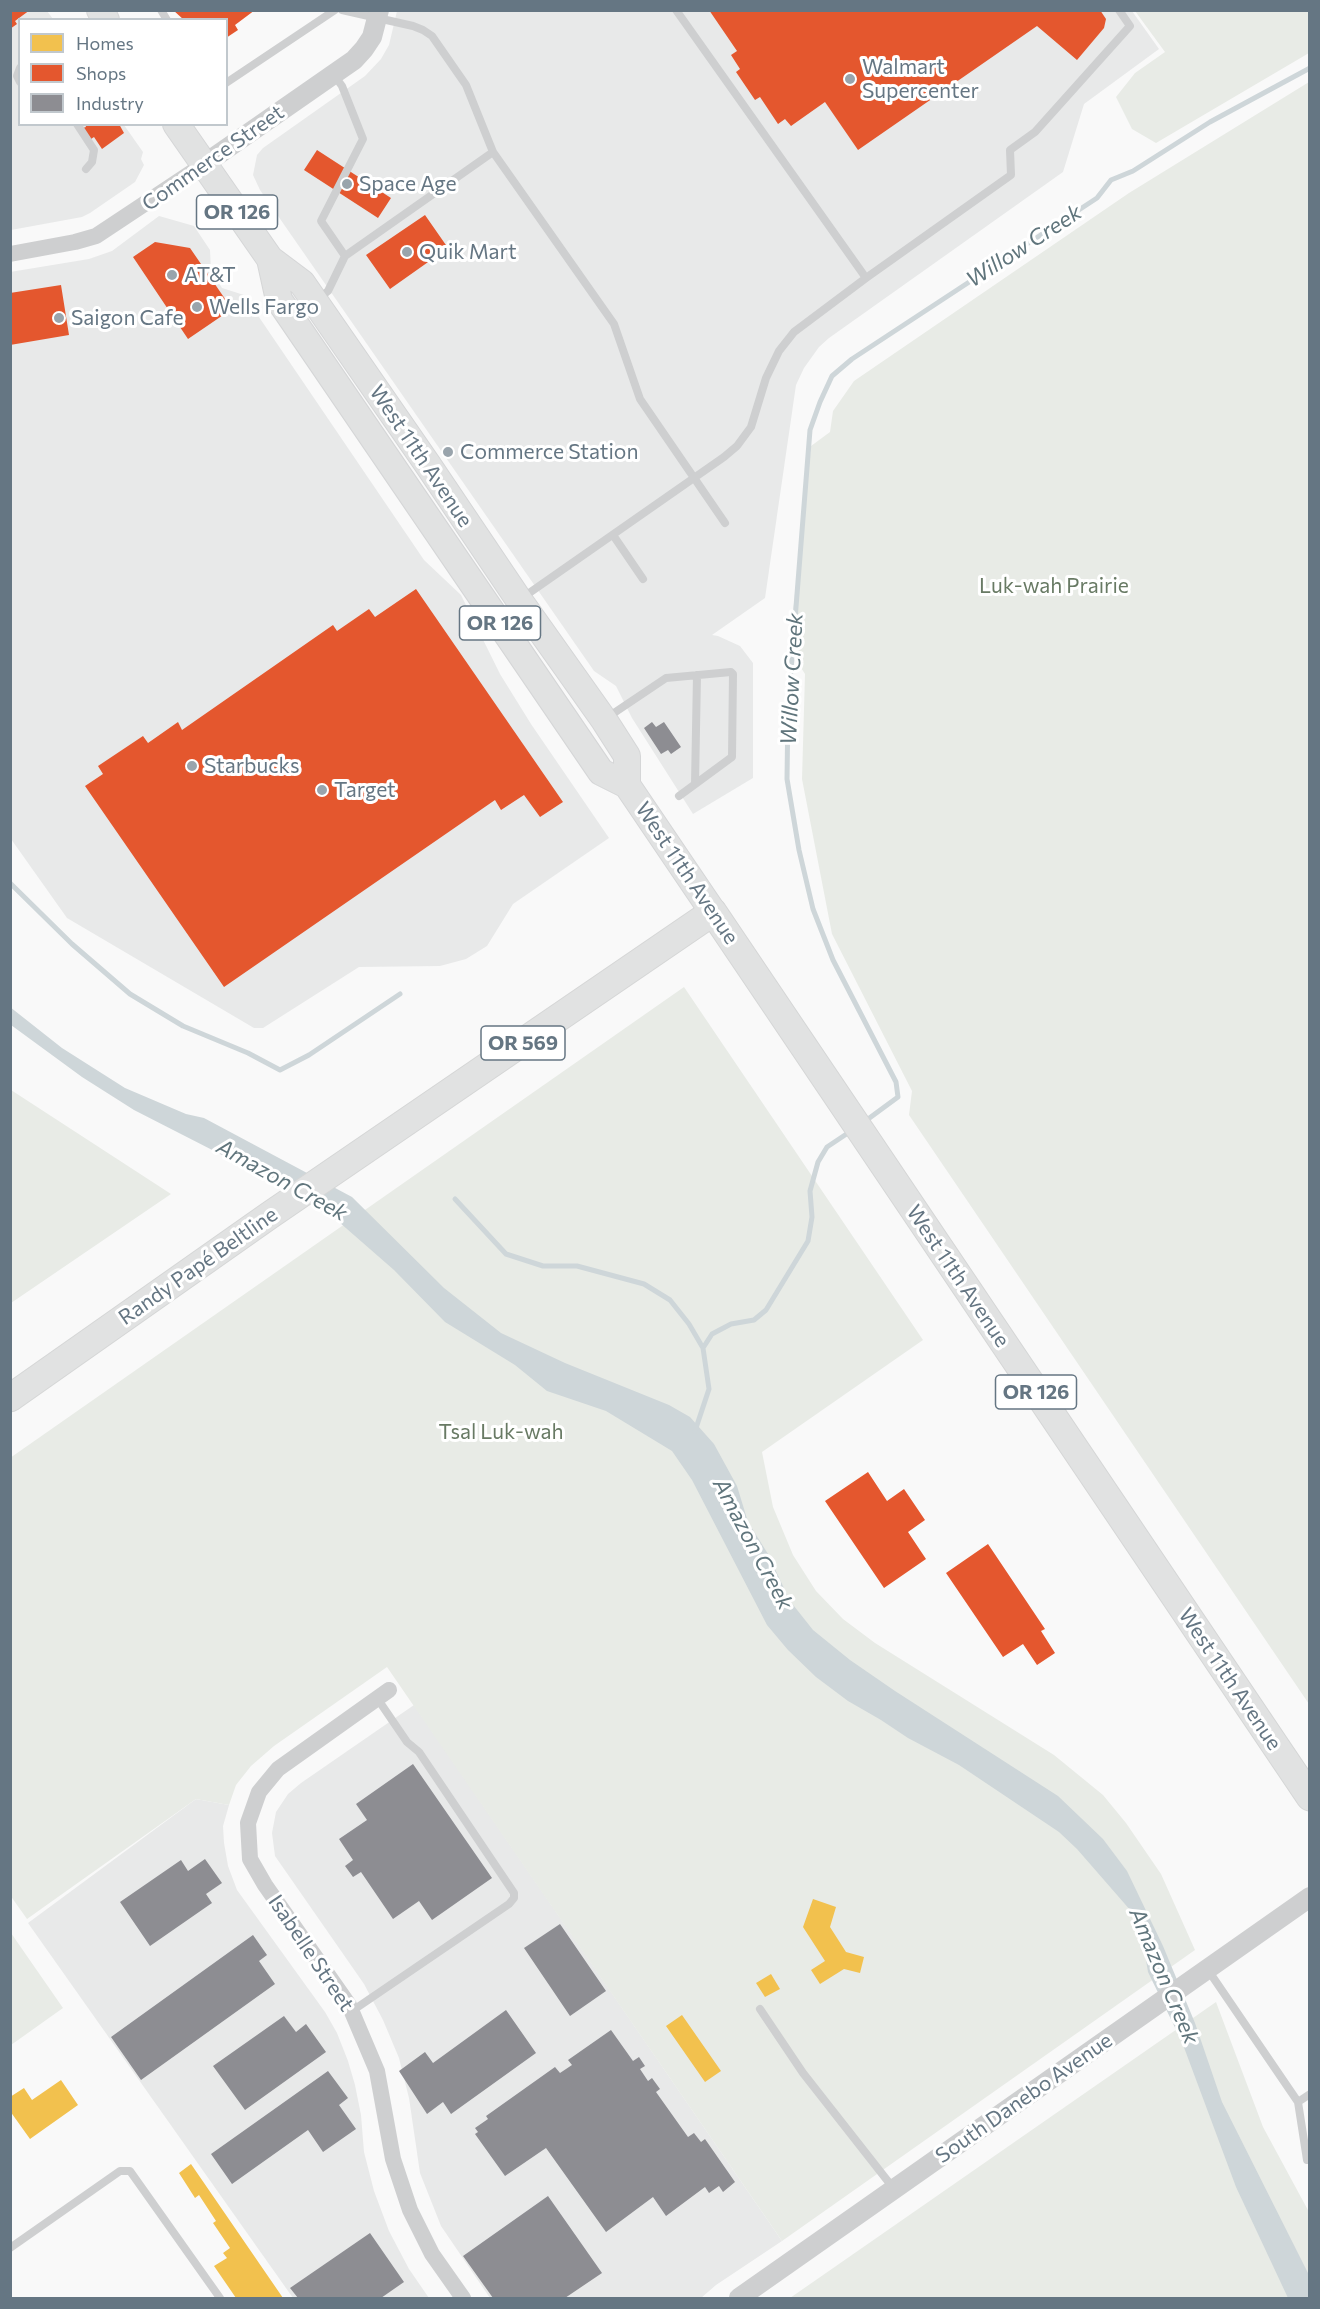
<!DOCTYPE html>
<html>
<head>
<meta charset="utf-8">
<style>
  body { margin:0 }
  #map { position:relative; width:1320px; height:2309px; overflow:hidden; background:#f9f9f9; font-family:Commissioner,sans-serif }
  canvas { display:block }
  .frame { position:absolute; inset:0; border:12px solid #657683; pointer-events:none }
  .legend { position:absolute; left:18px; top:18px; width:210px; height:108px; box-sizing:border-box; background:#fff; border:2px solid #c1c8cd; margin:0; padding:8px 10px; list-style:none; font-size:18px; color:#657683 }
  .legend li { display:flex; align-items:center; gap:12px; height:30px }
  .legend b { width:30px; border:2px solid #c1c8cd }
</style>
</head>
<body>
<div id="map">
<canvas width="1320" height="2309"></canvas>
<div class="frame"></div>
<ul class="legend">
<li><b style="height:16px;background:#f2c14e"></b>Homes</li>
<li><b style="height:16px;background:#e4572e"></b>Shops</li>
<li><b style="height:16px;background:#8d8d92"></b>Industry</li>
</ul>
</div>
<script>
const c = document.querySelector('canvas').getContext('2d');
c.lineJoin = 'round';
function paint(path, color) {
  c.fillStyle = color;
  c.fill(path, 'evenodd');
}
function toPath(rows) {
  const path = new Path2D();
  for (const r of rows) {
    path.moveTo(r[0], r[1]);
    for (let i = 2; i < r.length; i += 2) path.lineTo(r[i], r[i + 1]);
  }
  return path;
}
function stroke(path, color, width, dash) {
  c.strokeStyle = color;
  c.lineWidth = width;
  c.lineCap = dash ? 'butt' : 'round';
  c.setLineDash(dash || []);
  c.stroke(path);
}
function write(font, color, halo, rows, align = 'center') {
  c.font = font + ' Commissioner,sans-serif';
  c.lineWidth = 6;
  c.setLineDash([]);
  c.textBaseline = 'middle';
  c.strokeStyle = halo;
  c.fillStyle = color;
  for (const [text, x, y, turn = 0] of rows) {
    c.save();
    c.translate(x, y);
    c.rotate((+turn || 0) * Math.PI / 180);
    c.textAlign = isNaN(turn) ? turn : align;
    if (halo) c.strokeText(text, 0, 0);
    c.fillText(text, 0, 0);
    c.restore();
  }
}
paint(toPath([
  [11,11,47,11,53,19,20,20,20,124,124,125,143,152,141,159,144,165,135,182,90,213,82,217,11,230],
  [397,11,1132,11,1159,49,1084,104,1063,172,829,338,819,347,804,368,796,385,765,598,712,635,718,636,740,646,753,663,753,778,693,814,632,718,616,686,594,671,260,190,253,175,257,155,263,148,365,76,381,59,389,45],
  [159,216,194,226,210,250,211,271,222,288,244,295,424,560,461,595,500,674,531,724,609,838,513,904,487,946,466,959,440,966,359,967,263,1028,254,1028,67,918,11,839,10,272,89,259,112,251],
  [414,1705,782,2241,716,2285,701,2298,490,2298,441,2226,420,2173,409,2098,399,2058,383,2020,364,1984,275,1856,272,1833,276,1812,288,1794,301,1783],
  [196,1799,229,1805,223,1826,224,1843,228,1866,237,1890,325,2012,337,2033,348,2061,355,2085,361,2115,364,2152,374,2191,389,2231,409,2269,429,2298,293,2298,28,1923]
]), '#e8e9e9');
paint(toPath([
  [1135,11,1309,11,1309,53,1156,143,1132,129,1116,97,1135,73,1165,52],
  [1309,82,1309,1704,909,1115,912,1091,832,934,802,779,805,674,789,649,811,446,830,432,833,411,854,381,1129,193],
  [684,987,923,1340,762,1452,773,1507,793,1555,816,1591,843,1619,875,1643,1054,1755,1103,1795,1126,1823,1161,1874,1195,1950,782,2241,387,1667,274,1746,251,1766,236,1785,229,1805,196,1799,27,1919,10,1895,10,1458],
  [11,1090,171,1194,11,1303,10,1303],
  [11,1933,63,2008,11,2045,10,2045],
  [1216,2002,1263,2127,1309,2212,1309,2298,790,2298]
]), '#e8ebe6');
paint(toPath([
  [10,1007,62,1048,125,1088,186,1114,204,1118,352,1197,444,1288,501,1333,565,1363,669,1405,690,1417,714,1444,737,1486,748,1522,768,1554,790,1601,813,1630,850,1660,895,1691,1058,1796,1103,1839,1127,1871,1163,1946,1195,2023,1222,2102,1309,2275,1309,2298,1288,2298,1236,2187,1182,2042,1148,1972,1141,1931,1131,1911,1077,1849,1059,1832,959,1765,908,1738,881,1720,848,1701,816,1677,788,1650,767,1625,692,1480,672,1451,606,1411,547,1391,515,1365,445,1322,394,1270,339,1222,267,1178,134,1110,82,1077,11,1025]
]), '#ced6d9');
paint(toPath([
  [813,1899,836,1907,830,1927,846,1952,864,1957,860,1973,844,1969,820,1984,811,1970,825,1961,803,1927],
  [771,1974,780,1989,765,1997,756,1983],
  [682,2015,721,2071,705,2082,666,2026],
  [61,2080,78,2105,30,2139,10,2111,10,2097,24,2088,32,2100],
  [191,2164,283,2298,236,2298,214,2266,227,2258,223,2253,230,2248,213,2223,216,2221,199,2195,195,2198,179,2173]
]), '#f2c14e');
paint(toPath([
  [10,10,30,10,15,21,17,24,10,29],
  [173,10,255,10,235,25,238,30,226,38,226,20,184,20],
  [709,10,1100,10,1106,19,1104,28,1077,60,1037,26,858,150,825,102,791,126,785,119,778,124,760,97,755,100,736,72,740,69,731,55,737,51],
  [85,124,119,124,124,133,102,149,94,137,91,139,83,128,86,127],
  [317,150,391,198,378,218,304,170],
  [425,215,448,248,390,289,366,255],
  [155,242,190,248,232,309,188,339,133,257],
  [61,285,69,335,10,345,10,293],
  [416,589,563,802,540,817,524,795,501,810,495,800,224,987,85,786,103,774,98,766,143,736,148,743,178,722,182,730,333,625,337,631,369,609,375,617],
  [868,1472,887,1501,904,1489,925,1520,908,1532,926,1559,884,1588,825,1501],
  [988,1544,1045,1629,1041,1631,1055,1653,1037,1665,1023,1644,1003,1657,946,1573]
]), '#e4572e');
paint(toPath([
  [652,722,656,727,664,722,681,747,671,754,668,750,661,754,644,728],
  [413,1764,492,1878,432,1920,419,1901,393,1919,361,1872,353,1877,345,1866,353,1860,339,1839,367,1820,356,1804],
  [205,1859,222,1883,206,1894,212,1903,150,1946,120,1902,181,1860,188,1871],
  [560,1924,606,1991,570,2016,524,1948],
  [253,1935,267,1955,259,1961,275,1984,141,2080,111,2037],
  [506,2010,536,2053,451,2114,443,2102,427,2114,399,2071,425,2052,433,2063],
  [284,2016,296,2032,306,2024,326,2052,245,2110,213,2066],
  [611,2030,633,2061,639,2057,645,2066,640,2069,648,2081,652,2078,660,2089,656,2092,688,2137,694,2133,701,2142,705,2139,735,2182,723,2192,719,2186,709,2193,705,2187,666,2216,653,2197,606,2232,546,2148,505,2176,475,2134,478,2132,475,2128,488,2119,486,2116,555,2067,560,2073,572,2065,568,2060],
  [328,2071,348,2098,339,2105,356,2129,323,2152,308,2130,232,2184,211,2154],
  [548,2196,602,2273,565,2298,493,2298,463,2256],
  [370,2233,404,2282,381,2298,298,2298,290,2288]
]), '#8d8d92');
stroke(toPath([
  [10,883,72,944,130,994,183,1026,248,1053,280,1070,309,1055,400,994],
  [864,1122,898,1097,896,1082,833,960,813,909,799,850,787,779,788,708,810,430,820,402,832,376,852,359,1097,198,1111,180,1133,171,1210,122,1310,68],
  [455,1199,506,1254,543,1266,577,1266,644,1284,670,1300,689,1324,703,1348],
  [695,1431,709,1389,703,1348,712,1334,731,1324,754,1320,766,1310,808,1241,812,1217,810,1191,818,1162,827,1147,851,1131]
]), '#ced6d9', 5);
const primary = toPath([
  [100,10,106,20],
  [176,124,270,259,302,283,428,465,519,600,604,720,627,756,627,785],
  [270,259,279,300,601,772,627,785,713,912]
]);
const trunk = toPath([
  [10,1398,270,1215,713,912,1310,1797]
]);
stroke(primary, '#d5d6d7', 28);
stroke(trunk, '#d5d6d6', 29);
stroke(toPath([
  [161,10,167,20],
  [342,10,413,26,423,30,432,36,466,85,493,152,614,324,640,399,725,523],
  [20,68,17,76,20,82],
  [334,75,342,86,363,139,321,221,345,256,493,152],
  [226,83,335,10],
  [77,124,94,150,92,162,86,169],
  [866,278,1011,175,1010,150,1035,132,1130,26,1119,10],
  [317,300,328,291,345,256],
  [613,535,643,579],
  [522,598,724,457,737,446,751,427,766,378,779,351,794,332,866,278,676,10],
  [605,719,666,678,731,672,733,674,732,757,679,796],
  [695,784,697,675],
  [1208,1970,1298,2102,1310,2094],
  [760,2009,803,2073,894,2189],
  [352,2011,509,1904,514,1898,514,1893,419,1752,407,1742,377,1698],
  [1298,2102,1307,2160],
  [10,2248,120,2171,130,2171,220,2298]
]), '#cecfd0', 8);
stroke(toPath([
  [10,254,75,242,96,236,203,165],
  [389,1690,278,1769,259,1792,248,1823,250,1859,265,1885,349,2005,377,2071,393,2159,410,2210,432,2254,463,2298]
]), '#cecfd0', 16);
stroke(toPath([
  [203,165,354,60,364,49,372,37,379,10],
  [739,2298,1310,1897]
]), '#cecfd0', 20);
stroke(primary, '#e1e2e2', 26);
stroke(trunk, '#e1e2e2', 27);
for (const [x, y, r, color] of [
  [850,79,6,"#99a4ac"],
  [347,184,6,"#99a4ac"],
  [407,252,6,"#99a4ac"],
  [172,275,6,"#99a4ac"],
  [197,307,6,"#99a4ac"],
  [59,318,6,"#99a4ac"],
  [448,452,6,"#99a4ac"],
  [192,766,6,"#99a4ac"],
  [322,790,6,"#99a4ac"]
]) {
  const dot = new Path2D();
  dot.arc(x, y, r, 0, 2 * Math.PI);
  c.fillStyle = color;
  c.fill(dot);
  stroke(dot, '#fff', 2);
}
for (const [x, y, w] of [
  [237,212,81],
  [500,623,81],
  [523,1043,84],
  [1036,1392,81]
]) {
  const box = new Path2D();
  box.roundRect(x - w / 2, y - 17, w, 34, 4.5);
  c.fillStyle = '#fff';
  c.fill(box);
  stroke(box, '#657683', 1.5);
}
write('bold 20px', '#657683', null, [
  ["OR 126",237,212],
  ["OR 126",500,623],
  ["OR 569",523,1043],
  ["OR 126",1036,1392]
]);
write('21px', '#657683', '#fff', [
  ["Walmart",862,67],
  ["Supercenter",862,91],
  ["Space Age",359,184],
  ["Quik Mart",419,252],
  ["AT&T",184,275],
  ["Wells Fargo",209,307],
  ["Saigon Cafe",71,318],
  ["Commerce Station",460,452],
  ["Starbucks",204,766],
  ["Target",334,790]
], 'left');
write('21px', '#657683', '#fff', [
  ["Commerce Street",213,158,-35],
  ["West 11th Avenue",421,456,56],
  ["West 11th Avenue",687,873,56],
  ["Randy Papé Beltline",198,1266,-35],
  ["West 11th Avenue",958,1276,56],
  ["West 11th Avenue",1230,1679,56],
  ["Isabelle Street",311,1953,56],
  ["South Danebo Avenue",1024,2098,-35]
]);
write('21px', '#687a64', '#fff', [
  ["Luk-wah Prairie",1054,586],
  ["Tsal Luk-wah",501,1432]
]);
write('italic 22px', '#60757c', '#fff', [
  ["Willow Creek",1024,246,-33],
  ["Willow Creek",792,679,-87],
  ["Amazon Creek",282,1180,29],
  ["Amazon Creek",753,1544,62],
  ["Amazon Creek",1164,1976,67]
]);
</script>
</body>
</html>
